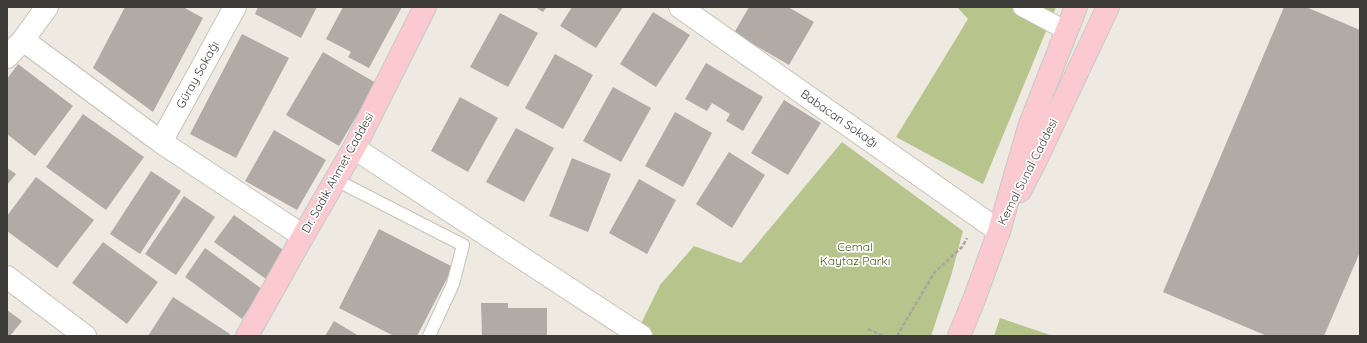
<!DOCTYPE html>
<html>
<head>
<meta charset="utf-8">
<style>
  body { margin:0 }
  #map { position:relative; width:1367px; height:343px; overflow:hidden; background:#eeeae2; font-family:Quicksand,sans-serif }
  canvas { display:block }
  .frame { position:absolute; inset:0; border:8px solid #3c3b37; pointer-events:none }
</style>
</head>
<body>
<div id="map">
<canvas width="1367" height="343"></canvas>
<div class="frame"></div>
</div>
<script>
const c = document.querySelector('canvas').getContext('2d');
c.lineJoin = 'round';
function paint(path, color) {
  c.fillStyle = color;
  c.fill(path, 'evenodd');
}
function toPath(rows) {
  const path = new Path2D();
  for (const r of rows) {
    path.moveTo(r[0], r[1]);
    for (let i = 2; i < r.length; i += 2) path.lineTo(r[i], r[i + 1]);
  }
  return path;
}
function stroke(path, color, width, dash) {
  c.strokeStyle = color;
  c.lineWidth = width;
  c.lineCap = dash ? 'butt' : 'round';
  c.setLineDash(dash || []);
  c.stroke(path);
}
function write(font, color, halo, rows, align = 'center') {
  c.font = font + ' Quicksand,sans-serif';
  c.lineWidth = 3.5;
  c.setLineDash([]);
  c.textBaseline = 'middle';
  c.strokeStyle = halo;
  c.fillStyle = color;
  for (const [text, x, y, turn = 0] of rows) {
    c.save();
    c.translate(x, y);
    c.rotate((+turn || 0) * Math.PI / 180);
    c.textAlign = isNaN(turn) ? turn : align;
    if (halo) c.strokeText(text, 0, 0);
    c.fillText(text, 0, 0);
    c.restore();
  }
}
paint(toPath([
  [957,7,1056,7,983,184,896,137,968,19],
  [842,142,963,231,951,276,931,336,635,336,660,285,694,246,741,263],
  [1000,318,1053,336,994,336]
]), '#b7c58d');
paint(toPath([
  [125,7,183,7,203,18,153,112,93,68],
  [258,7,317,7,301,38,255,14],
  [343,7,402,7,369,68,348,57,351,52,326,39],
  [535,7,547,7,543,12],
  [572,7,623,7,596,48,560,26],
  [749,7,788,7,814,22,789,65,734,33],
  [1284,7,1306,7,1360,30,1360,252,1324,336,1267,336,1163,292],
  [653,12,690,35,656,87,620,64],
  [500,13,538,33,508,87,470,67],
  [242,34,289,58,236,158,190,134],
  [323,52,376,83,339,146,286,115],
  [555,54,593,75,563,129,525,108],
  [706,63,763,97,743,131,726,121,730,114,712,103,707,111,685,99],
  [18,64,73,106,35,156,7,134,7,79],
  [613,87,651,108,621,162,583,141],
  [460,97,498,118,468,172,431,151],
  [784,100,821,123,788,175,751,153],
  [675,112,712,133,683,187,645,166],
  [83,114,144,157,106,210,46,167],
  [516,128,554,148,524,202,486,182],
  [274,130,326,160,297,210,245,181],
  [729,152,765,175,732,228,696,204],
  [572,158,611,174,588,232,549,216],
  [7,168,16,174,7,185],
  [151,171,181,191,140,254,110,234],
  [36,177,94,220,57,268,7,231,7,216],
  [639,179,676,200,647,254,609,233],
  [184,196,215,217,176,275,145,254],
  [234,215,286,252,266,279,214,242],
  [379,229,453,267,417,336,394,336,339,308],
  [103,242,158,282,127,324,72,283],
  [205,248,262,289,242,319,185,277],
  [173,297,230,334,229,336,148,336],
  [481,303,508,303,508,308,547,308,547,336,482,336],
  [7,310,22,321,10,336,7,336],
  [334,321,359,336,325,336]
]), '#b2aba5');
const service = toPath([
  [336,180,463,245,453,284,429,336]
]);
const pedestrian = toPath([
  [1022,7,1067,31]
]);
const minor = toPath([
  [680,7,999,231],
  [23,40,161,142,303,236],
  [7,57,23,40,47,7],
  [161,142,235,7],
  [354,148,641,336],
  [7,277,85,336]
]);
const primary = toPath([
  [1020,191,1035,162,1108,7],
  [247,336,303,236,354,148,425,7],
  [959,336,975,297,999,231,1029,127,1076,7]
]);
stroke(service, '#c6c2ba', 14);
stroke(pedestrian, '#c6c2ba', 20);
stroke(minor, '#c6c2ba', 24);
stroke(primary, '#c8c8c7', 24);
stroke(toPath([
  [868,329,883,336],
  [897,336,934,273,962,247,967,238]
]), '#a8a59f', 2.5, [4, 2]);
stroke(service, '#fff', 12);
stroke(pedestrian, '#fff', 18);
stroke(minor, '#fff', 22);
stroke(primary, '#fbc9d0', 22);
write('12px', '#3c3b37', '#fff', [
  ["Güray Sokağı",198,75,-61],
  ["Babacan Sokağı",839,119,35],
  ["Kemal Sunal Caddesi",1028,172,-63],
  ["Dr. Sadık Ahmet Caddesi",338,173,-61]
]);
write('12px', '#4c581d', '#fff', [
  ["Cemal",855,247],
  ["Kaytaz Parkı",855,261]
]);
</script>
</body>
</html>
